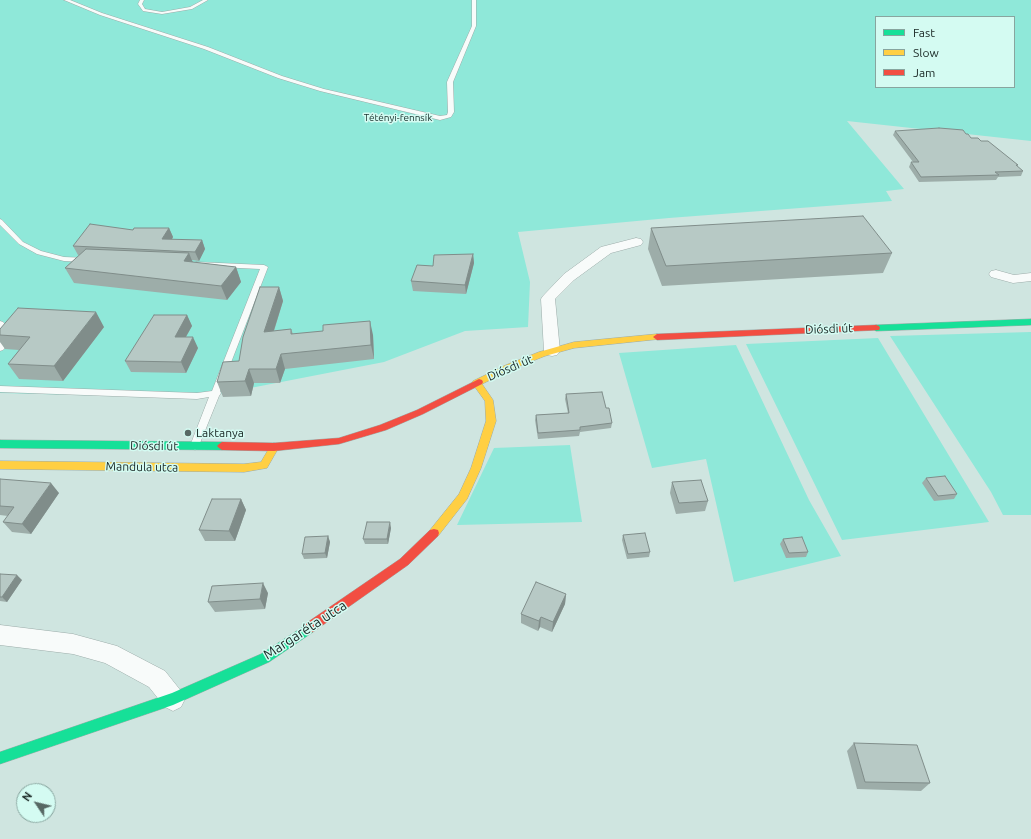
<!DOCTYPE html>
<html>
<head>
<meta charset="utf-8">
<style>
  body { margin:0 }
  #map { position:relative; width:1031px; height:839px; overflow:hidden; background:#cfe5e0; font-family:Ubuntu,sans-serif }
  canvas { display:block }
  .legend { position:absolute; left:875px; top:16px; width:140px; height:72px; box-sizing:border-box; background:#d4fbf2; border:1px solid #88a59f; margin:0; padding:5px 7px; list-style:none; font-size:12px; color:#172522 }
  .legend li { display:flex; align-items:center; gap:8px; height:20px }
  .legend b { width:20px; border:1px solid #88a59f }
  .north { position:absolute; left:16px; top:783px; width:40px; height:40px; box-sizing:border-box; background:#d4fbf2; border:1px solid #88a59f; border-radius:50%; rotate:305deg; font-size:11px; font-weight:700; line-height:16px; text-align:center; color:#172522 }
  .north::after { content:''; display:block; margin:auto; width:14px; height:18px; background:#576864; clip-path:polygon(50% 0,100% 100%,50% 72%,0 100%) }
</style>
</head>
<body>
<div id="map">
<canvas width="1031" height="839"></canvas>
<ul class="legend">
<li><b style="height:5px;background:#16e098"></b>Fast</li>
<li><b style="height:5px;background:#ffcf43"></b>Slow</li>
<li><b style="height:5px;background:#f24e42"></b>Jam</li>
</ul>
<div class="north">N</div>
</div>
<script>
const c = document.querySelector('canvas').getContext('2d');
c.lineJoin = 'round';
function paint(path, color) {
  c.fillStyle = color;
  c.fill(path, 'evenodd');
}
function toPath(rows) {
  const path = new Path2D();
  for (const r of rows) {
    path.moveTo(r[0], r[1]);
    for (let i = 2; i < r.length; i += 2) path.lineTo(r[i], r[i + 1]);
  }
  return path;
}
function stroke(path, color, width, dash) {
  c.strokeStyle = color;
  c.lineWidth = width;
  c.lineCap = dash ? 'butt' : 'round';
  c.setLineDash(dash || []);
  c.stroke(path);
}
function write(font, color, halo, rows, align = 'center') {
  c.font = font + ' Ubuntu,sans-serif';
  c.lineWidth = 3;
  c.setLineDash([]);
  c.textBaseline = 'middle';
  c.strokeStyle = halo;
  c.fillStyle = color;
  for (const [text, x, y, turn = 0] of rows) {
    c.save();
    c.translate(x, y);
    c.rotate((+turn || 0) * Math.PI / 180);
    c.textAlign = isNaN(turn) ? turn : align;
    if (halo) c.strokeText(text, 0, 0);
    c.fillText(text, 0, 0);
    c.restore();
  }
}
paint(toPath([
  [0,0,1031,0,1031,141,847,121,904,189,886,191,892,201,669,218,518,232,530,282,528,327,465,331,384,362,199,398,0,393],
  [876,17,1014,17,1014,87,876,87],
  [1031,332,1031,515,1003,515,991,492,890,336],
  [878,338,989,522,842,540,746,344],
  [736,345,809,500,841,556,734,582,706,459,652,468,619,353],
  [570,445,582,522,457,525,494,448]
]), '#8fe8d9');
const lane = toPath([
  [64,0,70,0,102,13,208,47,282,76,324,89,440,116,447,115,448,112,447,82,472,26,472,0,476,0,476,26,453,82,454,112,451,117,440,120,320,91,278,78,204,49,100,15,64,0],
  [140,0,144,0,142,4,145,9,162,12,190,7,203,0,208,0,192,9,162,14,143,11,138,4,140,0],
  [0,219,2,220,23,242,41,251,64,257,87,258,91,260,87,262,64,261,37,254,19,244,0,225,0,219],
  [196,262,264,265,268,267,220,391,221,393,219,396,198,448,195,450,192,448,190,446,209,397,197,399,0,392,0,386,197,393,212,391,260,269,199,266,195,264,196,262],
  [0,321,3,322,12,332,9,343,3,350,0,351,0,343,4,333,0,329,0,321]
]);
const street = toPath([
  [636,238,641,239,643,242,641,245,611,253,574,280,555,299,560,351,557,355,552,356,547,355,544,351,541,299,543,296,564,274,601,247,636,238],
  [996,270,1014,275,1031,273,1031,281,1013,283,991,277,989,274,991,271,996,270],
  [0,625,73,634,117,646,165,671,181,691,185,699,181,707,173,711,165,707,149,687,105,663,73,654,0,645,0,625]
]);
const fast = toPath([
  [1031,319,1031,325,876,331,872,328,876,325,1031,319],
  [0,440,222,442,225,444,227,446,225,448,222,450,0,448,0,440],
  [309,623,313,624,315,628,313,632,269,662,173,705,0,764,0,752,172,693,261,654,309,623]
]);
const slow = toPath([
  [657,334,661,337,660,339,574,348,545,356,512,369,482,384,493,400,496,421,481,468,467,499,438,536,434,537,430,536,429,533,430,530,459,494,471,468,486,421,485,401,472,383,473,381,506,365,539,352,574,342,657,334],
  [274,443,277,445,279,447,267,468,244,472,0,469,0,461,244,464,261,462,271,445,274,443]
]);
const jam = toPath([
  [876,325,879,326,880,328,879,330,657,340,653,337,657,334,876,325],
  [479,379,482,380,483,382,482,384,423,414,386,430,339,444,274,451,222,450,219,448,217,446,219,444,222,442,274,443,339,438,380,425,417,410,479,379],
  [434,529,438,530,439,533,438,536,408,565,313,632,309,633,305,632,303,628,305,624,400,559,430,530,434,529]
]);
stroke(lane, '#9caca9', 1);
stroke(street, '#9caca9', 1);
stroke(fast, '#9caca9', 1);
stroke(slow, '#9caca9', 1);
stroke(jam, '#9caca9', 1);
paint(lane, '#f8fbfa');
paint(street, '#f8fbfa');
paint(fast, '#16e098');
paint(slow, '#ffcf43');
paint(jam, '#f24e42');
paint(toPath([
  [895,131,966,134,971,138,981,141,1018,165,1017,166,1023,171,1021,176,998,177,996,180,919,182,909,167,911,162,913,162,893,135],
  [169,228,173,237,172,240,202,240,205,249,199,261,192,260,193,262,236,267,241,282,227,300,74,283,65,268,80,255,78,255,73,246,133,230],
  [651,228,892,253,883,273,662,286,648,249],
  [473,254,474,263,466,294,413,291,411,281,433,266],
  [279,287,283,301,274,331,291,329,293,334,373,335,374,359,285,369,280,383,254,383,251,396,223,397,217,382,239,361],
  [187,315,192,326,186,337,198,348,186,373,131,372,125,361],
  [104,327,63,381,19,379,8,364,19,350,5,349,0,342,0,329],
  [566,394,606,408,612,423,611,428,580,432,579,436,538,439,535,420,536,415,568,413,565,399],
  [926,478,957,494,954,499,934,501,922,483],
  [0,479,59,493,31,534,12,532,3,522,8,516,0,515],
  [672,482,708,501,705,511,676,514,670,493],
  [241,499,246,510,235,541,205,541,199,530],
  [391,528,388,544,365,544,363,539],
  [623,535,650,552,649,557,627,559,622,540],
  [328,536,330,542,327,558,304,559,302,554],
  [783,539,808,552,806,557,786,558,780,544],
  [0,574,22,580,7,602,0,601],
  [268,593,265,609,215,612,208,602],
  [566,594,565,604,552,632,540,627,538,631,521,623,521,614],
  [854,743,930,783,921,791,857,789,847,751]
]), '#9dada9');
paint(toPath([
  [169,228,173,237,166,249,162,239],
  [202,240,205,249,199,261,195,252],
  [189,253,195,268,184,261],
  [473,254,474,263,466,294,465,285],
  [236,267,241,282,227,300,221,286],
  [279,287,283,301,269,346,264,332],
  [96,312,104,327,63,381,54,366],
  [187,315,192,326,180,347,175,337],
  [370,321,373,335,374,359,371,345],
  [193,337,198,348,186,373,181,362],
  [281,354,285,369,280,383,276,369],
  [249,369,254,383,251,396,245,381],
  [51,483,59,493,31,534,22,524],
  [241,499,246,510,235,541,229,531],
  [390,522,391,528,388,544,387,539],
  [328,536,330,542,327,558,325,553],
  [17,575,22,580,7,602,2,597],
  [263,583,268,593,265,609,260,599],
  [566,594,565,604,552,632,553,622],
  [541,617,540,627,538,631,539,621]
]), '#808d8a');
const building = toPath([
  [939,128,963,130,966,134,968,134,971,138,978,138,981,141,988,141,1018,165,1016,165,1023,171,995,172,999,175,921,177,911,162,919,162,895,131,939,128],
  [863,216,892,253,666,266,651,228,863,216],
  [90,224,133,230,134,228,169,228,162,239,202,240,195,252,73,246,90,224],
  [86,249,189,253,184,261,236,267,221,286,65,268,86,249],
  [473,254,465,285,411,281,417,265,433,266,434,255,473,254],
  [260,287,279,287,264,332,291,329,291,334,323,331,323,325,370,321,371,345,281,354,276,369,249,369,245,381,217,382,223,362,239,361,243,337,260,287],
  [18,308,96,312,54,366,8,364,30,337,0,335,0,329,18,308],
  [154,315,187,315,175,337,193,337,181,362,125,361,154,315],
  [602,392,606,408,609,408,612,423,580,427,580,430,538,433,536,415,569,413,566,394,602,392],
  [945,476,957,494,938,496,926,478,945,476],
  [0,479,51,483,22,524,3,522,14,507,0,506,0,479],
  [701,480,708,501,679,503,672,482,701,480],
  [212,499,241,499,229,531,199,530,212,499],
  [367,522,390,522,387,539,363,539,367,522],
  [645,533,650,552,628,554,623,535,645,533],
  [328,536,325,553,302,554,305,537,328,536],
  [802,537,808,552,789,553,783,539,802,537],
  [0,574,17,575,2,597,0,597,0,574],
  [536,582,566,594,553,622,541,617,539,621,521,614,536,582],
  [263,583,260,599,208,602,212,586,263,583],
  [854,743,917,745,930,783,865,782,854,743]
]);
paint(building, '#b7c9c5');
stroke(building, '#808d8a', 1);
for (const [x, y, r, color] of [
  [188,433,4,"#576864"]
]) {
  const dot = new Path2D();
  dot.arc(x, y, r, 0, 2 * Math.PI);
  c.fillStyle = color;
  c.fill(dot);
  stroke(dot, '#d4fbf2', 1.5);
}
write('10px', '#19322d', '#d4fbf2', [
  ["Tétényi-fennsík",398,118]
]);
write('12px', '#172522', '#d4fbf2', [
  ["Diósdi út",829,329,-2],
  ["Diósdi út",510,368,-23],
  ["Diósdi út",154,446,1],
  ["Mandula utca",142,467,1]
]);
write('12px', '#172522', '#d4fbf2', [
  ["Laktanya",196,433]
], 'left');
write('14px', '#172522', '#d4fbf2', [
  ["Margaréta utca",305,630,-33]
]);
</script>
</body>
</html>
